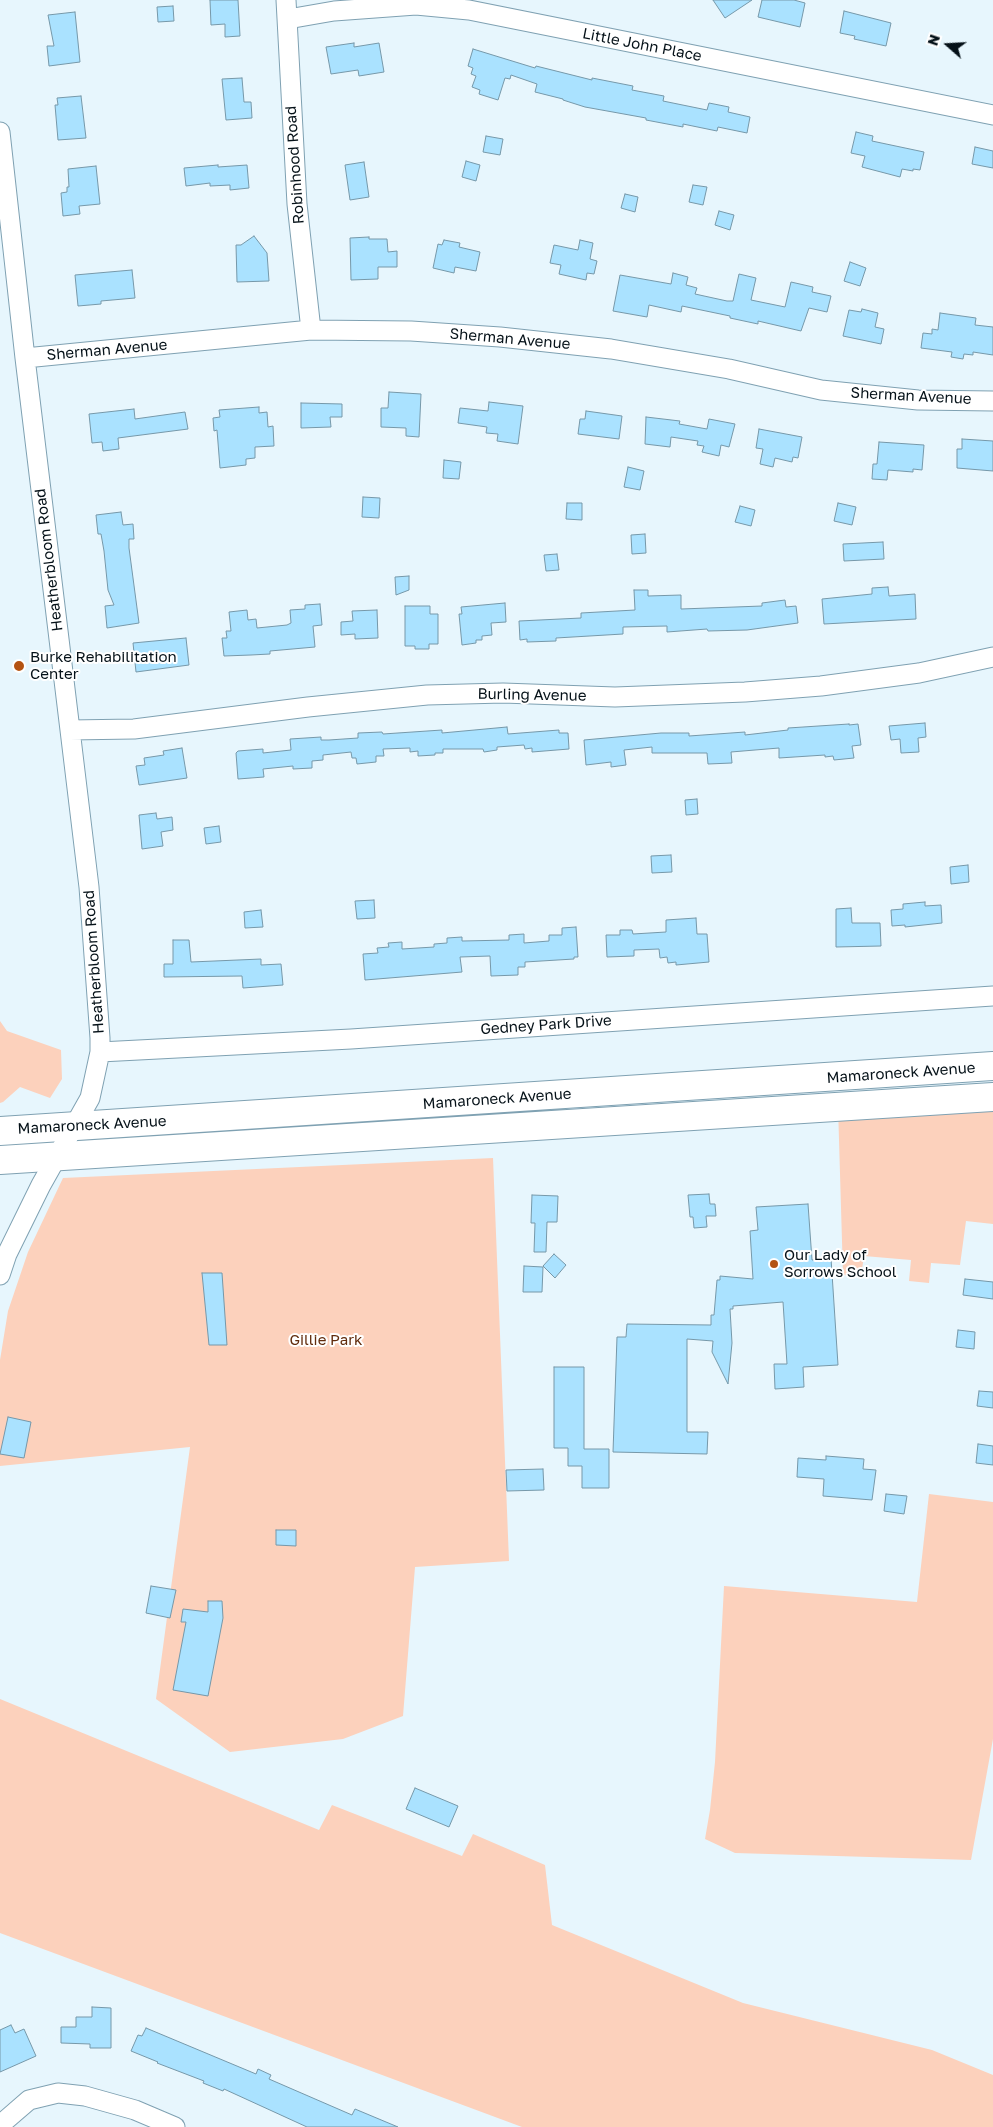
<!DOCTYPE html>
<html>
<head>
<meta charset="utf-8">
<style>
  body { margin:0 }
  #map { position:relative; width:993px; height:2127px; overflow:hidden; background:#e7f6fd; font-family:"Golos Text",sans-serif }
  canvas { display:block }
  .north { position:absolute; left:923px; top:20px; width:50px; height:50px; -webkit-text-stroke:4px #fff; paint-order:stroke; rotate:289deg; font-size:14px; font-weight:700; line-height:20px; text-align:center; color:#051118 }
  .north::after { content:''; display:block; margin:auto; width:18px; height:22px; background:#051118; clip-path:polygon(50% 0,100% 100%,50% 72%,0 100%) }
</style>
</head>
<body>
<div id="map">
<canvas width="993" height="2127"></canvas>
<div class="north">N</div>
</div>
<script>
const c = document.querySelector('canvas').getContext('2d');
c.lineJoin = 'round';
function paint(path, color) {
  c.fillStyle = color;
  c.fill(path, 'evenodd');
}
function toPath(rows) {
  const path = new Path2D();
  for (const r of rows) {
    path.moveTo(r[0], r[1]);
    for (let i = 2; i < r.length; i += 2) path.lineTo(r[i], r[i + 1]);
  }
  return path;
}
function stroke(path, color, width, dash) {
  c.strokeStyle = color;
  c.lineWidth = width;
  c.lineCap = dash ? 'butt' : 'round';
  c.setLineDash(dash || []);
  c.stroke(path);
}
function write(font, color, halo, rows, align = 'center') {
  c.font = font + ' "Golos Text",sans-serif';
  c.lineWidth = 4;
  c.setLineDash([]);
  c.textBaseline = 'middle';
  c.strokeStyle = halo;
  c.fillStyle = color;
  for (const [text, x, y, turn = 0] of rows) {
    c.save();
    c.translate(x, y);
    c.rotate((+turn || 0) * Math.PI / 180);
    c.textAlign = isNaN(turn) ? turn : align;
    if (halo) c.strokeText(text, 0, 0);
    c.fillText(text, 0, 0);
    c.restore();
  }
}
paint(toPath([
  [0,1021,7,1031,61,1050,62,1079,50,1098,20,1087,3,1102,0,1103],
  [993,1097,993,1224,966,1221,960,1265,931,1263,929,1283,909,1281,911,1260,864,1256,861,1276,843,1275,838,1106],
  [493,1158,509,1561,415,1567,403,1716,343,1739,230,1752,156,1699,190,1447,0,1466,0,1360,8,1311,28,1252,63,1178],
  [929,1494,993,1502,993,1739,971,1860,735,1853,705,1839,710,1810,715,1762,724,1586,917,1602],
  [0,1699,319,1830,332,1805,462,1856,473,1834,545,1865,552,1925,743,2003,932,2050,993,2075,993,2127,522,2127,0,1933]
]), '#fcd1bc');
const building = toPath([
  [210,0,238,0,240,36,225,37,225,24,211,25,210,0],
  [713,0,752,0,725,18,713,0],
  [762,0,794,0,805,3,800,27,758,17,762,0],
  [173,6,174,21,158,22,157,7,173,6],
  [844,11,891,23,886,46,854,39,855,36,840,33,844,11],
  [75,12,80,62,49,66,47,46,54,46,48,15,75,12],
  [354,43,354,47,379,43,384,72,359,76,358,70,331,74,326,47,354,43],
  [473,49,535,68,536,66,592,80,592,78,633,86,632,90,664,96,663,101,707,110,709,103,729,107,728,112,750,117,747,133,718,127,717,131,683,124,683,127,646,120,646,118,585,107,563,100,563,99,535,92,537,84,511,75,510,79,505,78,498,100,479,94,480,90,472,87,476,76,471,74,473,68,468,66,473,49],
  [242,78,244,102,251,102,252,118,226,120,222,79,242,78],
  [81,96,86,138,58,140,55,105,58,105,57,98,81,96],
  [856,132,873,136,872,141,924,152,920,170,913,169,913,171,902,169,900,177,862,167,865,156,851,153,856,132],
  [486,136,503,139,500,155,483,152,486,136],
  [975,147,993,151,993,168,972,164,975,147],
  [466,161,480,165,476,181,462,177,466,161],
  [364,162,369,197,350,200,345,165,364,162],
  [218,165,218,167,247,165,249,188,230,190,230,185,210,186,210,183,186,186,184,168,218,165],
  [96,166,100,204,79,206,80,214,63,216,61,193,67,192,67,187,69,187,68,169,96,166],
  [693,185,707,187,703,205,689,202,693,185],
  [625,194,638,197,635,212,621,208,625,194],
  [719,211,734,215,730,230,715,225,719,211],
  [254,236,267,253,269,281,237,282,236,245,241,245,254,236],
  [369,237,369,239,387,239,388,252,397,251,397,267,378,267,378,279,351,280,350,238,369,237],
  [444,240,460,243,459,247,480,252,476,271,455,267,454,273,433,268,438,244,442,245,444,240],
  [580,240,593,243,590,259,597,261,594,274,587,273,586,280,559,274,561,265,550,263,554,245,578,250,580,240],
  [850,262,866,268,860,286,844,281,850,262],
  [132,270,135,298,101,301,101,304,78,306,75,275,132,270],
  [673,273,688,277,686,285,697,288,695,294,727,301,733,301,739,274,756,278,751,300,785,307,791,282,813,287,812,292,831,296,827,312,809,308,801,331,758,321,758,324,730,318,730,316,682,306,681,312,649,305,647,317,613,311,620,275,671,284,673,273],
  [862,309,878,313,875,327,884,329,881,344,843,336,849,310,861,312,862,309],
  [940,313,976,318,975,325,993,327,993,355,973,352,973,355,964,354,963,359,951,357,952,352,921,348,923,333,932,334,932,329,938,330,940,313],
  [389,392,421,394,419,437,406,436,406,428,381,427,381,408,388,408,389,392],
  [489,402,523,406,518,444,497,441,498,434,486,433,487,427,458,423,460,408,488,411,489,402],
  [301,403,342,404,342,417,330,417,331,427,301,428,301,403],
  [259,407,259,413,267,412,268,427,273,426,274,446,255,447,255,458,246,459,246,465,220,468,217,430,214,431,213,418,220,417,219,410,259,407],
  [134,409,135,419,185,412,188,429,118,438,119,449,103,451,102,442,92,443,89,414,134,409],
  [586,411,622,416,619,439,578,434,580,419,585,419,586,411],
  [646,417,680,421,679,424,707,429,709,419,735,424,729,447,721,445,719,456,702,452,704,446,697,445,698,441,671,437,670,447,645,444,646,417],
  [759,429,802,437,798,458,793,457,792,462,775,458,773,467,760,464,763,449,756,448,759,429],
  [962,439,993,441,993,471,957,468,957,449,962,449,962,439],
  [879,442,924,445,922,470,913,469,913,472,888,470,887,480,872,479,873,464,877,464,879,442],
  [444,460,461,462,459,479,443,478,444,460],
  [628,467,644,471,640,490,624,487,628,467],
  [363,497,380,498,379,518,362,517,363,497],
  [567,503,582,503,582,520,566,519,567,503],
  [838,503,856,507,852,525,834,521,838,503],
  [740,506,755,510,751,526,735,522,740,506],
  [121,512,123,525,133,524,134,539,129,539,129,548,139,623,107,628,105,606,114,605,108,590,104,551,101,534,98,534,96,515,121,512],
  [645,534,646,553,632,554,631,535,645,534],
  [883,542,884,559,844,561,843,544,883,542],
  [557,554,559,570,546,571,544,555,557,554],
  [409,576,409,590,396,595,395,577,409,576],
  [888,587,889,596,915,594,916,619,824,624,822,599,872,594,872,588,888,587],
  [634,590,648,590,648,596,681,595,681,609,762,606,762,603,785,600,786,607,796,606,798,623,747,630,708,631,707,629,667,632,667,626,623,627,623,634,556,638,556,641,527,642,527,639,520,640,519,621,581,618,581,613,635,610,634,590],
  [505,603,506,622,491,623,492,635,482,636,482,640,476,640,476,643,462,645,459,614,462,614,461,607,505,603],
  [320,604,322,625,313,626,315,647,270,651,270,654,251,655,224,656,222,638,227,638,226,631,231,631,229,612,247,610,248,620,256,619,257,628,287,625,291,623,290,610,305,609,305,605,320,604],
  [405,606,430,606,430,614,438,614,438,644,429,644,429,649,415,649,415,646,405,646,405,606],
  [377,610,378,638,355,639,355,634,341,635,341,622,353,621,352,611,377,610],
  [186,638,189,665,136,672,133,643,186,638],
  [925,723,926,737,918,738,919,752,901,753,900,739,891,740,889,726,925,723],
  [849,724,849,725,858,724,861,745,852,746,854,758,834,760,833,756,825,757,825,755,779,758,779,748,731,752,732,763,708,764,707,753,652,753,652,747,624,750,626,765,611,767,611,762,586,765,584,740,661,733,689,733,689,736,745,732,745,735,788,730,788,728,849,724],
  [507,727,508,734,559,730,559,733,568,733,569,749,532,752,532,748,525,749,524,745,497,747,497,750,484,752,483,749,443,749,443,753,435,753,435,755,418,756,418,751,410,752,410,748,383,749,384,756,376,756,376,762,357,764,356,758,352,758,351,752,323,755,323,760,312,761,312,768,293,769,293,766,263,769,264,777,238,779,236,753,238,751,263,749,263,753,291,750,290,739,321,737,321,740,329,740,358,738,358,733,382,732,383,734,442,730,442,733,507,727],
  [182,748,187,778,139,785,136,766,145,765,144,758,164,755,163,751,182,748],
  [697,799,698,814,686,815,685,800,697,799],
  [156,813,157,819,172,817,173,830,161,832,163,846,142,849,139,815,156,813],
  [219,826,221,842,206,844,204,828,219,826],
  [671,855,672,872,652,873,651,856,671,855],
  [968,865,969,882,951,884,950,867,968,865],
  [374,900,375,918,357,919,355,901,374,900],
  [925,902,925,906,941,905,942,923,905,927,905,925,892,926,891,910,903,909,903,904,925,902],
  [851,908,852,923,880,923,881,946,836,947,836,909,851,908],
  [261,910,263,927,245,928,244,912,261,910],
  [696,918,697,934,707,934,709,962,676,965,676,962,668,963,667,957,660,958,659,949,634,950,634,956,607,957,606,935,620,935,620,930,632,930,633,934,666,932,666,920,696,918],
  [576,927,578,957,574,957,574,959,525,962,525,967,518,967,518,975,491,976,490,956,460,957,462,972,365,980,363,954,378,953,377,948,389,947,388,943,402,942,402,949,434,947,434,944,447,943,447,938,462,937,462,941,509,940,509,935,524,934,524,943,549,941,549,935,562,935,562,928,576,927],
  [173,940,189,940,191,962,261,959,261,965,281,964,283,985,243,988,242,976,164,977,164,964,173,964,173,940],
  [709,1194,710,1204,715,1204,716,1216,706,1216,707,1227,694,1228,693,1217,690,1217,688,1195,709,1194],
  [532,1195,558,1196,557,1222,547,1222,546,1252,534,1252,535,1223,531,1223,532,1195],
  [808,1204,812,1260,831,1258,838,1365,803,1367,804,1387,775,1389,774,1364,787,1364,783,1302,733,1306,733,1309,730,1309,732,1343,728,1384,712,1352,713,1341,687,1339,687,1432,708,1432,707,1454,613,1452,617,1337,626,1337,627,1324,711,1325,711,1315,714,1315,717,1280,720,1280,720,1276,753,1279,750,1231,758,1230,756,1207,808,1204],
  [554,1254,566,1265,555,1278,543,1266,554,1254],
  [524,1266,543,1267,542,1292,523,1292,524,1266],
  [202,1273,222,1273,227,1345,209,1345,202,1273],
  [965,1279,993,1282,993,1299,963,1295,965,1279],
  [958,1330,975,1332,974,1349,956,1347,958,1330],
  [554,1367,584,1367,584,1449,609,1449,609,1488,582,1488,582,1466,568,1466,568,1448,554,1448,554,1367],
  [979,1391,993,1392,993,1408,977,1406,979,1391],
  [8,1417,31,1422,24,1458,0,1454,8,1417],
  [978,1444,993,1446,993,1465,976,1463,978,1444],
  [826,1456,864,1459,863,1469,876,1470,872,1500,823,1496,824,1479,797,1477,798,1458,826,1460,826,1456],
  [543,1469,544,1490,507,1491,506,1470,543,1469],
  [886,1494,907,1496,904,1514,884,1511,886,1494],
  [276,1530,296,1530,296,1546,276,1545,276,1530],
  [151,1586,176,1590,170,1618,146,1613,151,1586],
  [208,1601,222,1601,223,1618,208,1696,173,1690,186,1622,181,1622,183,1609,208,1612,208,1601],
  [415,1788,458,1806,449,1827,406,1809,415,1788],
  [92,2007,111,2008,111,2048,90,2048,90,2044,61,2043,61,2027,76,2027,76,2017,92,2017,92,2007],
  [11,2025,15,2033,24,2029,36,2056,0,2072,0,2030,11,2025],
  [146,2028,256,2074,258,2069,271,2075,269,2079,352,2115,355,2109,398,2127,307,2127,224,2089,223,2091,203,2083,204,2081,157,2063,158,2062,131,2051,138,2035,142,2036,146,2028]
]);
paint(building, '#aae2ff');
stroke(building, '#7698a9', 1);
const minor = toPath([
  [286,0,297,204,311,330],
  [288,19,334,11,416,5,469,10,993,115],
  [0,132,25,358,89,887,100,1038,100,1052,90,1098,41,1185,7,1254,0,1275],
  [25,358,311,330,411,331,500,337,611,349,729,369,821,390,918,400,993,401],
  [70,730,134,729,308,707,427,695,503,693,615,697,745,692,821,686,919,673,993,657],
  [100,1052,351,1039,993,996],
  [0,2125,29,2100,58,2093,85,2096,135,2110,175,2127]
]);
const primary = toPath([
  [0,1131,993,1066],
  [0,1160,993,1097]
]);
stroke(minor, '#7fa1b2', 21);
stroke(primary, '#7fa1b2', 30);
stroke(minor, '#fff', 19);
stroke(primary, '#fff', 28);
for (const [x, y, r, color] of [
  [19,666,6,"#b45312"],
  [774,1264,5,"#b45312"]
]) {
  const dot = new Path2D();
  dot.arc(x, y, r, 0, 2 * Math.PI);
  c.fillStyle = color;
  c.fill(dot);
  stroke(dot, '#fff', 2);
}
write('15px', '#051118', '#fff', [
  ["Little John Place",642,45,11],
  ["Robinhood Road",295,165,-94],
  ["Sherman Avenue",510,339,5],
  ["Sherman Avenue",107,350,-5],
  ["Sherman Avenue",911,396,3],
  ["Heatherbloom Road",49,560,-97],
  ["Burling Avenue",532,695,1],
  ["Heatherbloom Road",94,962,-94],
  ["Gedney Park Drive",546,1025,-4],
  ["Mamaroneck Avenue",901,1073,-4],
  ["Mamaroneck Avenue",497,1099,-4],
  ["Mamaroneck Avenue",92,1125,-3]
]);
write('15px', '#051118', '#fff', [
  ["Burke Rehabilitation",30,657],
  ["Center",30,674],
  ["Our Lady of",784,1255],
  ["Sorrows School",784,1272]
], 'left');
write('15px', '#612c0d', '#fff', [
  ["Gillie Park",326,1340]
]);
</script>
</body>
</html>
